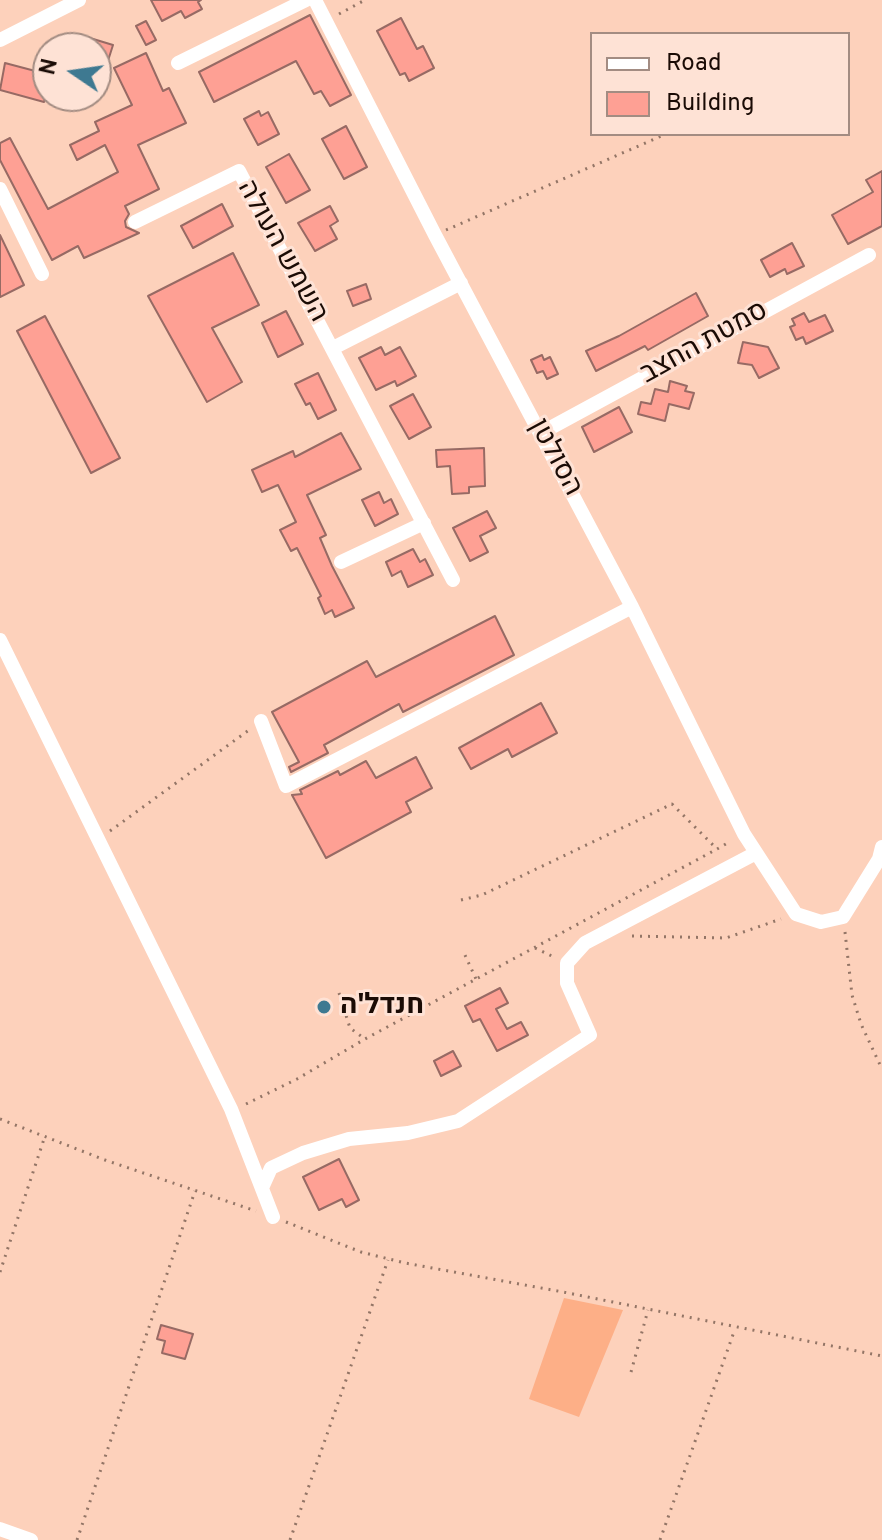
<!DOCTYPE html>
<html>
<head>
<meta charset="utf-8">
<style>
  body { margin:0 }
  #map { position:relative; width:882px; height:1540px; overflow:hidden; background:#fdd1bb; font-family:Overpass,sans-serif }
  canvas { display:block }
  .legend { position:absolute; left:590px; top:32px; width:260px; height:104px; box-sizing:border-box; background:#fee2d5; border:2px solid #a38c82; margin:0; padding:10px 14px; list-style:none; font-size:24px; color:#1a0b05 }
  .legend li { display:flex; align-items:center; gap:16px; height:40px }
  .legend b { width:40px; border:2px solid #a38c82 }
  .north { position:absolute; left:32px; top:32px; width:80px; height:80px; box-sizing:border-box; background:#fee2d5; border:2px solid #a38c82; border-radius:50%; rotate:283deg; font-size:22px; font-weight:700; line-height:32px; text-align:center; color:#1a0b05 }
  .north::after { content:''; display:block; margin:auto; width:28px; height:36px; background:#3e7991; clip-path:polygon(50% 0,100% 100%,50% 72%,0 100%) }
</style>
</head>
<body>
<div id="map">
<canvas width="882" height="1540"></canvas>
<ul class="legend">
<li><b style="height:10px;background:#fff"></b>Road</li>
<li><b style="height:22px;background:#fea094"></b>Building</li>
</ul>
<div class="north">N</div>
</div>
<script>
const c = document.querySelector('canvas').getContext('2d');
c.lineJoin = 'round';
function paint(path, color) {
  c.fillStyle = color;
  c.fill(path, 'evenodd');
}
function toPath(rows) {
  const path = new Path2D();
  for (const r of rows) {
    path.moveTo(r[0], r[1]);
    for (let i = 2; i < r.length; i += 2) path.lineTo(r[i], r[i + 1]);
  }
  return path;
}
function stroke(path, color, width, dash) {
  c.strokeStyle = color;
  c.lineWidth = width;
  c.lineCap = dash ? 'butt' : 'round';
  c.setLineDash(dash || []);
  c.stroke(path);
}
function write(font, color, halo, rows, align = 'center') {
  c.font = font + ' Overpass,Heebo,sans-serif';
  c.lineWidth = 6;
  c.setLineDash([]);
  c.textBaseline = 'middle';
  c.strokeStyle = halo;
  c.fillStyle = color;
  for (const [text, x, y, turn = 0] of rows) {
    c.save();
    c.translate(x, y);
    c.rotate((+turn || 0) * Math.PI / 180);
    c.textAlign = isNaN(turn) ? turn : align;
    if (halo) c.strokeText(text, 0, 0);
    c.fillText(text, 0, 0);
    c.restore();
  }
}
paint(toPath([
  [564,1298,623,1310,579,1417,529,1399]
]), '#fdaf87');
const building = toPath([
  [151,0,201,0,198,2,202,9,185,18,181,11,162,21,151,0],
  [310,15,351,95,330,106,321,91,314,94,296,61,214,102,199,72,310,15],
  [401,18,417,49,423,46,434,68,409,81,405,73,400,75,377,31,401,18],
  [146,21,156,40,146,45,136,26,146,21],
  [80,35,113,45,99,89,96,89,96,48,76,48,80,35],
  [146,53,163,91,169,88,186,123,138,145,159,189,125,206,129,214,125,221,126,227,139,233,84,258,78,246,52,260,0,160,0,143,10,138,48,209,118,172,105,145,77,160,70,145,99,131,95,122,132,105,114,68,146,53],
  [5,63,39,72,36,83,48,86,44,102,0,90,5,63],
  [259,111,261,116,268,112,279,134,258,145,244,119,259,111],
  [346,126,367,167,344,179,322,139,346,126],
  [289,154,310,190,286,203,266,167,289,154],
  [882,171,882,226,848,244,832,215,873,192,866,180,882,171],
  [222,204,233,226,193,248,181,226,222,204],
  [330,206,338,221,330,226,337,239,315,251,298,223,330,206],
  [0,235,24,285,0,297,0,235],
  [792,243,804,266,787,274,785,269,770,277,761,260,792,243],
  [233,253,259,305,212,328,242,382,207,402,148,296,233,253],
  [366,284,371,299,353,306,347,291,366,284],
  [696,293,708,316,648,350,645,346,596,371,586,351,619,336,696,293],
  [286,311,303,344,278,357,262,323,286,311],
  [804,313,809,322,825,315,833,331,806,344,803,337,796,340,790,327,795,325,792,319,804,313],
  [45,316,120,458,91,473,17,331,45,316],
  [743,342,768,347,779,368,759,378,752,365,738,363,743,342],
  [381,347,385,355,400,347,416,376,397,386,395,381,376,390,359,358,381,347],
  [542,355,544,360,550,357,558,374,547,379,543,371,537,373,531,360,542,355],
  [318,373,336,410,318,419,310,403,306,405,295,384,318,373],
  [670,381,687,386,685,391,694,393,689,409,669,404,665,421,638,414,641,402,651,404,655,389,668,392,670,381],
  [413,394,431,427,409,439,390,406,413,394],
  [619,407,632,432,594,452,582,427,619,407],
  [341,433,361,469,307,495,326,535,320,538,332,566,354,608,335,617,332,610,325,614,318,598,321,596,297,548,291,551,280,530,296,522,278,485,262,492,252,470,293,451,295,457,341,433],
  [484,448,485,486,469,487,469,493,452,494,450,466,437,467,436,450,484,448],
  [379,492,384,503,391,499,398,514,375,526,362,500,379,492],
  [487,511,496,528,480,536,488,552,470,561,453,528,487,511],
  [413,549,420,562,425,559,433,575,408,587,401,571,392,576,386,562,413,549],
  [495,616,514,655,403,712,399,704,324,745,328,753,291,772,289,767,299,762,272,712,367,661,376,677,495,616],
  [541,703,557,733,512,757,508,749,471,769,459,748,541,703],
  [416,757,432,788,406,802,411,812,326,858,292,795,302,794,300,790,338,771,340,775,366,761,376,778,416,757],
  [500,988,508,1003,496,1009,507,1029,521,1022,528,1035,497,1051,480,1019,473,1022,465,1006,500,988],
  [453,1051,461,1066,441,1076,434,1061,453,1051],
  [339,1159,359,1200,346,1207,342,1199,319,1210,303,1177,339,1159],
  [161,1325,193,1334,185,1359,162,1353,165,1341,157,1339,161,1325]
]);
paint(building, '#fea094');
stroke(building, '#976a64', 2);
stroke(toPath([
  [339,14,365,0],
  [446,230,666,134],
  [110,831,249,730],
  [461,900,482,895,672,804,717,849,731,841],
  [845,932,852,995,861,1024,882,1069],
  [632,936,726,938,781,919],
  [535,948,556,958],
  [465,955,476,979],
  [339,993,350,1028,365,1039],
  [246,1104,297,1079,365,1039,717,849],
  [0,1119,105,1160,256,1211],
  [286,1222,361,1252,405,1263,563,1292,882,1356],
  [0,1272,45,1136],
  [631,1372,648,1310],
  [77,1540,195,1191],
  [290,1540,388,1260],
  [660,1540,735,1329]
]), '#937566', 3, [2, 6]);
stroke(toPath([
  [315,0,435,235,632,607,744,834,796,914,821,922,843,917,879,859,882,847],
  [0,40,79,0],
  [178,63,306,0],
  [0,189,42,274],
  [135,222,239,171,453,580],
  [333,348,461,283],
  [541,433,869,255],
  [341,562,424,523],
  [0,640,231,1109,273,1217],
  [261,721,286,786,632,607],
  [262,1188,271,1168,303,1153,349,1139,408,1133,458,1121,590,1035,567,983,567,963,585,943,756,853],
  [0,1529,31,1540]
]), '#fff', 14);
for (const [x, y, r, color] of [
  [324,1007,8,"#3e7991"]
]) {
  const dot = new Path2D();
  dot.arc(x, y, r, 0, 2 * Math.PI);
  c.fillStyle = color;
  c.fill(dot);
  stroke(dot, '#fee2d5', 3);
}
write('28px', '#1a0b05', '#fee2d5', [
  ["השמש העולה",281,252,61],
  ["סמטת החצב",705,344,-29],
  ["הסולטן",554,458,62]
]);
write('bold 28px', '#1a0b05', '#fee2d5', [
  ["חנדל'ה",340,1007]
], 'left');
</script>
</body>
</html>
